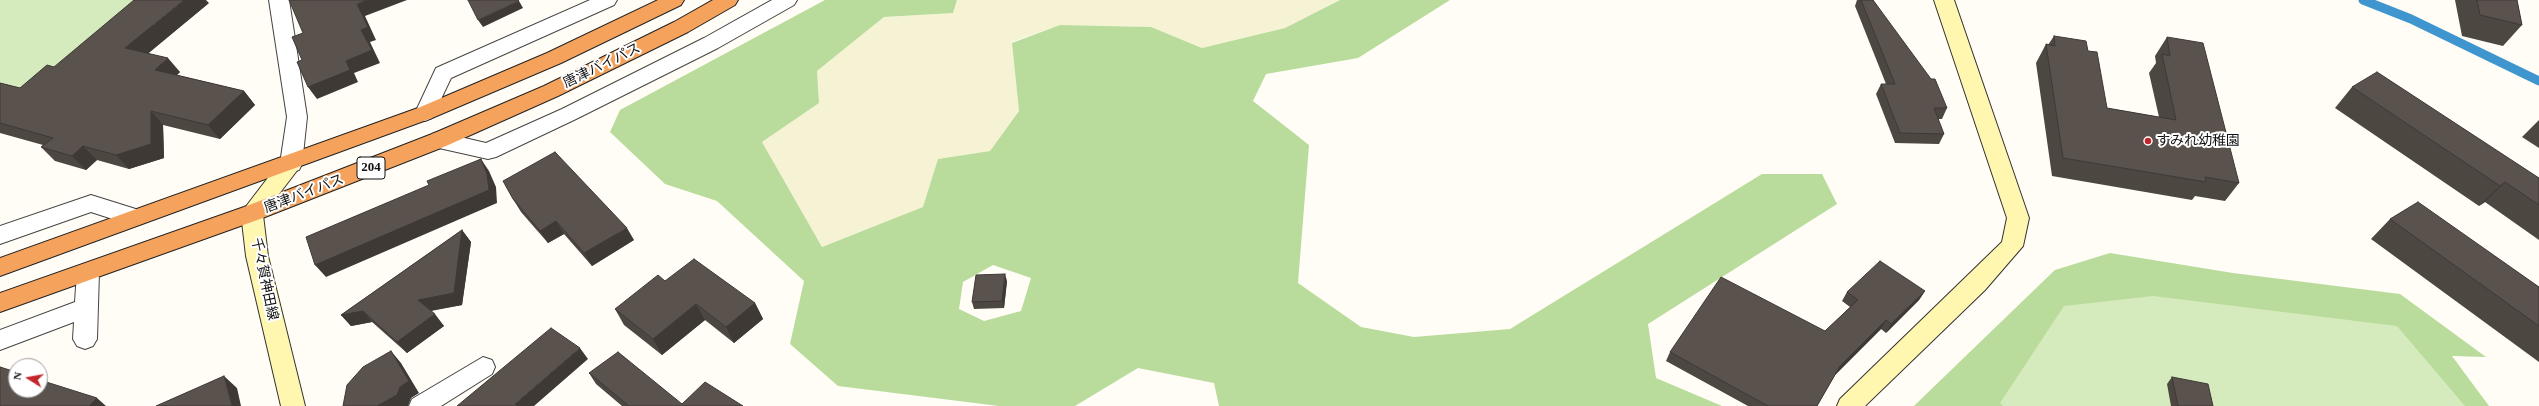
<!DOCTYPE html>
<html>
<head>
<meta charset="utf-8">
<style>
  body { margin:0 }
  #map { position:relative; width:2539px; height:406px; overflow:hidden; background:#fffdf5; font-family:"Times New Roman",serif }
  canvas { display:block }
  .north { position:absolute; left:8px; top:358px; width:40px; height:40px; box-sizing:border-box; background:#fff; border:1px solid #a0a0a0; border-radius:50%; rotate:281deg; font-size:11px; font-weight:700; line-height:16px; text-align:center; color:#111 }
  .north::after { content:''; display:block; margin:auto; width:14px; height:18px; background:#c4262e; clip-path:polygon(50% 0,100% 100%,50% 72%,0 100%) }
</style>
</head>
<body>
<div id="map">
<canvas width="2539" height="406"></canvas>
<div class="north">N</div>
</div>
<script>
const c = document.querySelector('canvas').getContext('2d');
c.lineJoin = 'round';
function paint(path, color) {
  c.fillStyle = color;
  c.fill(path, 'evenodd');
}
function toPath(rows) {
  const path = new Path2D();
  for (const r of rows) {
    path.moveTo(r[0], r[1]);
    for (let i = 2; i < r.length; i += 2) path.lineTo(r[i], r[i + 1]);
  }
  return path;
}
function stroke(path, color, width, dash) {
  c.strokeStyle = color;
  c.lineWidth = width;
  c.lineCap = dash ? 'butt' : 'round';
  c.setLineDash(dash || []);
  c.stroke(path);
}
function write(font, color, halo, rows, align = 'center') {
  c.font = font + ' "Times New Roman","Noto Sans JP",serif';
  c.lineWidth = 4;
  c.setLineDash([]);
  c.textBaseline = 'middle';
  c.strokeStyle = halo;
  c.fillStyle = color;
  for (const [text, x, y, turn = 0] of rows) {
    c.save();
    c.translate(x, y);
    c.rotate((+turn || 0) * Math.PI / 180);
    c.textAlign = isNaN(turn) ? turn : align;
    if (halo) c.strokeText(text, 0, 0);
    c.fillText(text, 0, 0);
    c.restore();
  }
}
paint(toPath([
  [957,0,1340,0,1285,28,1202,48,1151,27,1060,25,1012,42,1019,111,990,151,938,159,924,207,822,247,762,142,819,103,817,71,884,17,953,13]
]), '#f6f3d4');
paint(toPath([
  [0,0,138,0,33,94,0,84],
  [2055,270,2396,315,2489,406,1914,406]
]), '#d5ebbd');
paint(toPath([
  [825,0,957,0,953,13,884,17,817,71,819,103,762,142,822,247,923,207,938,159,990,151,1019,111,1012,43,1060,25,1151,27,1202,48,1285,28,1340,0,1450,0,1358,58,1266,74,1253,101,1309,145,1298,283,1361,327,1414,337,1510,329,1762,174,1822,174,1837,204,1648,324,1656,378,1722,406,1219,406,1214,383,1138,368,1075,406,999,406,838,386,790,344,804,281,717,201,665,184,610,132,620,110],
  [993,265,1031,278,1021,311,984,321,959,309,963,282],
  [2110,253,2233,273,2400,294,2486,357,2452,356,2489,406,2465,406,2397,326,2153,296,2064,306,2000,403,2003,406,1914,406,2055,270]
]), '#b9dc9c');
stroke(toPath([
  [2363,0,2411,19,2539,81]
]), '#3f96cf', 9);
const street = toPath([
  [269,0,289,0,307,117,302,164,299,170,291,172,283,170,280,164,287,117,269,0],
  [590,0,617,0,614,5,451,78,432,118,425,121,418,118,415,113,436,68,590,0],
  [772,0,797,0,794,5,718,48,576,119,496,157,488,159,439,148,432,146,428,140,432,134,439,132,486,143,562,109,704,38,772,0],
  [91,195,142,211,145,217,142,223,134,226,91,212,0,244,0,226,91,195],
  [88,263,96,266,99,272,97,339,93,346,85,349,77,346,73,339,74,322,0,350,0,330,75,302,77,272,80,266,88,263],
  [483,357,492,360,495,367,492,374,441,406,409,406,412,399,483,357]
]);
const secondary = toPath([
  [1934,0,1954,0,2029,218,2023,246,1985,290,1865,406,1837,406,1840,399,2002,242,2007,218,1934,0],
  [291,156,299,158,302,164,263,215,268,256,305,406,281,406,246,256,241,213,283,158,291,156]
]);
const highway = toPath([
  [658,0,684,0,681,5,561,63,432,118,0,276,0,258,418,108,547,53,658,0],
  [713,0,738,0,735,5,688,32,558,96,446,146,260,219,0,312,0,293,244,207,432,134,544,86,674,22,713,0]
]);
stroke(street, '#444', 2);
stroke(secondary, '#333', 2);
stroke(highway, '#222', 2);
paint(street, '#fff');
paint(secondary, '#fff6b0');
paint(highway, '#f5a25d');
paint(toPath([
  [1857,0,1873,0,1947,108,1942,119,1938,119,1944,134,1939,144,1895,143,1876,94,1881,84,1886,84,1855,6],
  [2455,0,2517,0,2522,25,2503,46,2462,36],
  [209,3,148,53,180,72,177,75,244,91,255,105,220,139,163,125,164,158,129,169,97,160,86,170,55,161,41,147,43,145,0,133,0,83,20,88,54,67],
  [2054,36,2088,51,2107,108,2159,117,2149,73,2156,63,2155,56,2167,37,2239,183,2225,201,2195,196,2192,200,2052,176,2036,63,2046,44,2048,45],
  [2352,87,2539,178,2539,240,2485,202,2479,206,2335,108],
  [2539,120,2539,148,2522,137],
  [513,199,634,240,592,266,564,234,548,243,521,212],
  [2390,219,2539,287,2539,362,2371,239],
  [462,230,471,242,462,305,431,311,444,326,407,353,372,322,351,326,341,315],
  [665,281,755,303,763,319,734,343,705,320,662,355,624,325,615,309],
  [1007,281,1004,308,974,309,972,302],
  [1925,291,1919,300,1886,333,1881,329,1835,375,1817,406,1748,406,1666,361,1670,352,1825,331,1850,307,1842,301,1847,292],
  [589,373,682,404,743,406,622,406,596,384],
  [2172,377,2213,406,2171,406,2167,384]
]), '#4d4742');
paint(toPath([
  [184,0,206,0,209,3,138,62,125,48],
  [367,0,407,0,365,16,376,40,370,42,380,63,354,73,358,82,317,99,308,87,346,61,361,30,357,4],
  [519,1,523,8,483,27,478,20],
  [168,58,180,72,167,84,155,70],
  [244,91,255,105,220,139,208,125],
  [151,111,163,125,164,158,129,169,116,155],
  [83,146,97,160,86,170,72,156],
  [481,159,489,171,496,187,497,203,326,277,315,265],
  [2505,182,2485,202,2479,206,2500,186],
  [556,221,564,234,548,243,540,231],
  [627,228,634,240,592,266,584,253],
  [462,230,471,242,462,305,428,311,418,300],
  [1005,274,1007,281,1004,308,1002,301],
  [1925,291,1919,300,1886,333,1891,324],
  [755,303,763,319,734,343,726,327],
  [696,304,705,320,662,355,653,339],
  [363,311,372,322,351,326,341,315],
  [435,314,444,326,407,353,397,342],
  [1886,320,1881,329,1835,375,1840,366],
  [580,348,588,359,534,406,517,406,515,404],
  [391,351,401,363,419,393,411,398,408,406,377,406],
  [224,376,237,388,241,406,232,406],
  [97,398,106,406,89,406]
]), '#3f3936');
const building = toPath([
  [134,0,184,0,125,48,168,58,155,70,244,91,208,125,151,111,151,144,116,155,83,146,72,156,41,147,53,138,0,123,0,83,20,88,47,65,54,67,134,0],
  [289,0,367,0,357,4,368,27,361,30,372,50,346,61,350,70,308,87,297,62,302,60,292,37,303,33,289,0],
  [468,0,518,0,519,1,478,20,468,0],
  [1861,0,1873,0,1931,79,1935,79,1947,108,1934,108,1944,134,1900,133,1881,84,1895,84,1861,0],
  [2477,0,2517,0,2522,25,2480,15,2477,0],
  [2054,36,2086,41,2088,51,2097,52,2107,108,2176,120,2162,54,2170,56,2167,37,2203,43,2239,183,2205,177,2206,182,2063,158,2046,44,2055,46,2054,36],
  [2377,72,2539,178,2539,205,2505,182,2500,186,2352,87,2377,72],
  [555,152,627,228,584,253,556,221,540,231,513,199,503,181,555,152],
  [481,159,487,174,489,190,315,265,306,237,429,185,427,181,481,159],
  [2418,202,2539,287,2539,326,2390,219,2418,202],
  [462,230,454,293,418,300,435,314,397,342,363,311,341,315,462,230],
  [694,259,755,303,726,327,696,304,653,339,615,309,658,275,665,281,694,259],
  [1880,261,1925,291,1891,324,1886,320,1840,366,1817,406,1768,406,1670,352,1721,277,1825,331,1858,300,1847,292,1880,261],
  [1005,274,1002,301,972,302,976,275,1005,274],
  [551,328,580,348,515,404,518,406,457,406,551,328],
  [391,351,409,381,400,387,397,395,377,406,343,406,347,385,363,367,391,351],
  [618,352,682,404,705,382,743,406,629,406,589,373,618,352],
  [0,367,16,372,16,390,40,390,40,380,97,398,89,406,0,406,0,367],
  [224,376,232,406,156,406,224,376],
  [2172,377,2208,384,2213,406,2178,406,2172,377]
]);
paint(building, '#5a524d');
stroke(building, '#3f3936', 1);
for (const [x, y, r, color] of [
  [2148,141,4,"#c4262e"]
]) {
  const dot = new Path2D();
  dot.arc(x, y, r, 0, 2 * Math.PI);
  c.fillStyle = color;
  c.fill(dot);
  stroke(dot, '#fff', 1.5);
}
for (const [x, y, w] of [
  [371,168,28]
]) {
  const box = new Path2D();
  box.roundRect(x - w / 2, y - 11, w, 22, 3);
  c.fillStyle = '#fff';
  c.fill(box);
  stroke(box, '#111', 1);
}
write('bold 13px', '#111', null, [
  ["204",371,168]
]);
write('14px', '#111', '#fff', [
  ["唐津バイパス",602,66,-26],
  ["唐津バイパス",304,194,-21],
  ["千々賀神田線",264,279,78]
]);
write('14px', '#111', '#fff', [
  ["すみれ幼稚園",2156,141]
], 'left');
</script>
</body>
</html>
